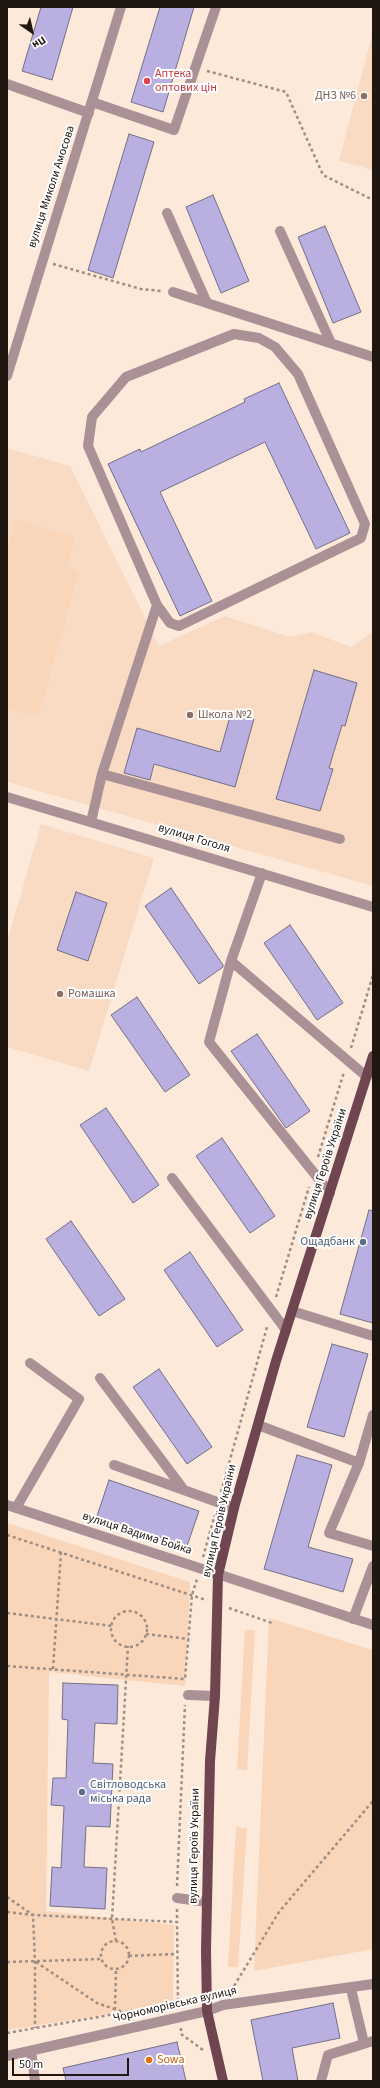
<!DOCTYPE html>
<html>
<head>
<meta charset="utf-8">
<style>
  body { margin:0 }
  #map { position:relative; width:380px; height:2088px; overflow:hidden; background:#fde9da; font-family:"Source Sans 3",sans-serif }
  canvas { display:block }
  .frame { position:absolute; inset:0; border:8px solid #201711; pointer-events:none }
  .north { position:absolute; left:12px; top:12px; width:40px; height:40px; -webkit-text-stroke:3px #fff; paint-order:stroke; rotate:146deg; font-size:11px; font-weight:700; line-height:16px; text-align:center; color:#201711 }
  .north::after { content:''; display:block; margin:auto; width:14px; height:18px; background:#201711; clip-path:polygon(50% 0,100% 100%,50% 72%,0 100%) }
  .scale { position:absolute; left:12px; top:2058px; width:117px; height:18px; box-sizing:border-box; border:2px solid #201711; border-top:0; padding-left:5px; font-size:12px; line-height:14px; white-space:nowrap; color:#201711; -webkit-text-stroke:3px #fff; paint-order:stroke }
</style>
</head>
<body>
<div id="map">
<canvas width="380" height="2088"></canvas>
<div class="frame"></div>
<div class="north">Пн</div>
<div class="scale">50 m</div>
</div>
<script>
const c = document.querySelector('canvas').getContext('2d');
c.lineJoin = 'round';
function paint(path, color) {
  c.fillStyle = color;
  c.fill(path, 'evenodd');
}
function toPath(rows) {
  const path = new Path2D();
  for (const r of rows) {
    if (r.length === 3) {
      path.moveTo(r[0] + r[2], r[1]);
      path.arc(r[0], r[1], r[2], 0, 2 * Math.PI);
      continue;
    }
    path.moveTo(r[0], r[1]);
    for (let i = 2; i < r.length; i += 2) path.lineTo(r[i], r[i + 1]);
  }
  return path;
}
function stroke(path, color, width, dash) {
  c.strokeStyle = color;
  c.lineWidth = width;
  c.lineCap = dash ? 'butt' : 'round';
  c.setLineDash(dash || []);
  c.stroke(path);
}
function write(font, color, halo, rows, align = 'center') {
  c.font = font + ' "Source Sans 3",sans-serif';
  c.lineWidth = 4;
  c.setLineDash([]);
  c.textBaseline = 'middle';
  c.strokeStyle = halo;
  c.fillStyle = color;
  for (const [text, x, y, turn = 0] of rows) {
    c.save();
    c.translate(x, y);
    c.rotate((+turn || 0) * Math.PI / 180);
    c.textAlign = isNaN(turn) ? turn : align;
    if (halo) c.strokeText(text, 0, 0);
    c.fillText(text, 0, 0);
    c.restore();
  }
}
paint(toPath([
  [373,31,373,170,339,161],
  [7,448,70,466,159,646,225,616,290,637,311,632,351,647,373,632,373,886,7,782],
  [41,824,154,858,89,1071,7,1047,7,942]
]), '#f9dac3');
paint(toPath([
  [16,520,75,537,67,569,79,572,38,717,7,708,7,553],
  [7,1523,190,1582,185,1686,49,1672,46,1911,174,1925,173,2004,7,2030],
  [269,1618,373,1650,373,1949,254,1971],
  [245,1630,255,1630,247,1770,237,1769],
  [236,1827,247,1828,238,1967,228,1967]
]), '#f9d5b9');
const building = toPath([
  [41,7,73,7,52,80,22,71,41,7],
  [160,7,194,7,163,112,131,102,160,7],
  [129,134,154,142,113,278,88,270,129,134],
  [213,195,249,281,221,293,186,207,213,195],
  [325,226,361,312,333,323,298,237,325,226],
  [279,383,350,533,316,549,265,442,160,492,212,601,180,616,108,464,140,449,141,452,245,402,244,399,279,383],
  [314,670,357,683,345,726,342,725,329,768,333,769,320,811,276,799,314,670],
  [231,713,254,719,235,787,154,764,150,780,124,773,137,728,220,752,231,713],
  [171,888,223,965,223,967,199,984,145,906,171,888],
  [76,892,107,903,88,961,57,950,76,892],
  [290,925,343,1003,317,1020,264,943,290,925],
  [137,997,190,1075,165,1092,111,1015,137,997],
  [257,1034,310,1111,286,1128,231,1051,257,1034],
  [106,1108,159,1185,133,1203,80,1125,106,1108],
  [222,1138,275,1216,250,1233,196,1156,222,1138],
  [369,1210,373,1211,373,1323,340,1314,369,1210],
  [71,1221,125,1299,99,1316,46,1239,71,1221],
  [190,1252,243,1330,217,1347,164,1270,190,1252],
  [332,1344,368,1354,344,1437,307,1427,332,1344],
  [159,1369,212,1447,187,1464,133,1387,159,1369],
  [297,1455,332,1465,308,1547,353,1559,343,1592,264,1569,297,1455],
  [109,1480,199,1511,187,1546,97,1516,109,1480],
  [63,1683,118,1685,117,1724,95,1723,93,1763,113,1764,110,1827,86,1826,84,1867,107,1868,105,1909,50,1906,52,1867,61,1868,64,1806,51,1805,53,1778,66,1778,68,1720,62,1719,63,1683],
  [333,2003,340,2038,292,2048,298,2081,263,2081,251,2020,333,2003],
  [177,2042,186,2081,66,2081,63,2068,177,2042]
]);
paint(building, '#b9afe0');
stroke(building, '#736f86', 1);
stroke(toPath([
  [207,71,286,92,323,175,373,200],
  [53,264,141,289,161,291],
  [351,1048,373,975],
  [318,1157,344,1072],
  [276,1297,309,1187],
  [221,1492,267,1327],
  [7,1535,206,1600],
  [203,1557,215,1514],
  [229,1608,272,1623],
  [129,1629,18],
  [7,1613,112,1626],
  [146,1634,189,1639],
  [7,1666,185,1679,192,1595,197,1579],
  [53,1669,61,1552],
  [177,1886,185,1705],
  [7,1897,33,1915,177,1922,178,2005],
  [177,1909,177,1922],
  [7,1912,33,1915,35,1962,35,2028],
  [116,1941,112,1919,128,1646],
  [115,1955,14],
  [129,1956,176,1954],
  [7,1962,102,1959],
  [36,1962,97,2003,123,2012],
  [231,1991,279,1912,373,1801],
  [115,2010,116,1969],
  [181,2028,181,2034,203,2050],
  [7,2033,178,2003]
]), '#9e8e83', 2.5, [3, 3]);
stroke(toPath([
  [7,84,89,113],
  [92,102,174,130,216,7],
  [167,213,207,303],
  [280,231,331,343],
  [173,292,373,357],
  [7,376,121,7],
  [102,774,340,839],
  [7,797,373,907],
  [91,822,102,774,157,605,88,446,92,417,126,377,234,334,259,338,275,347,298,374,365,524,361,538,179,626,170,623,157,605],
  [262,873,231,961,209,1042,330,1193],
  [231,961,367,1077],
  [172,1178,286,1330],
  [292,1311,373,1336],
  [100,1378,184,1490],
  [258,1425,359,1463,329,1533,373,1546],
  [359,1463,373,1415],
  [114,1465,234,1508],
  [7,1505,373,1625],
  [16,1508,79,1399,30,1363],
  [353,1619,373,1566],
  [188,1695,215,1696],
  [177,1898,207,1902],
  [351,1989,364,2043],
  [31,2051,35,2081],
  [7,2056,207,2011,223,2005,373,1984],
  [321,2081,328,2055,373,2041]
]), '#aa9196', 10);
stroke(toPath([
  [223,2081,207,2011,206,1950,210,1761,215,1696,218,1575,234,1508,276,1361,373,1056]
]), '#6f464f', 10);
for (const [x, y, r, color] of [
  [147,81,4,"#e0444e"],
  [364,96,4,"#8d6e63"],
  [190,715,4,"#8d6e63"],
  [60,994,4,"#8d6e63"],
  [363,1242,4,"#5c6f8a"],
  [82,1792,4,"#5c6f8a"],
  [149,2060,4,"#e8710a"]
]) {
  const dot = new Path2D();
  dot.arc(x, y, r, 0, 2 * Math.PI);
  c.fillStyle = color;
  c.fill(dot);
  stroke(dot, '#fff', 1.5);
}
write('12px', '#be3a42', '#fff', [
  ["Аптека",155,74],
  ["оптових цін",155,88]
], 'left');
write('12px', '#785e54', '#fff', [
  ["ДНЗ №6",356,96,"right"],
  ["Школа №2",198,715],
  ["Ромашка",68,994]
], 'left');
write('12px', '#201711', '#fff', [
  ["вулиця Миколи Амосова",52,187,-72],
  ["вулиця Гоголя",194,839,17],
  ["вулиця Героїв України",326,1164,-72],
  ["вулиця Героїв України",220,1521,-77],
  ["вулиця Вадима Бойка",137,1534,18],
  ["вулиця Героїв України",195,1846,-89],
  ["Чорноморівська вулиця",175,2005,-13]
]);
write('12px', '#4e5e75', '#fff', [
  ["Ощадбанк",355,1242],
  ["Світловодська",90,1785,"left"],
  ["міська рада",90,1799,"left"]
], 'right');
write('12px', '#c56008', '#fff', [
  ["Sowa",157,2060]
], 'left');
</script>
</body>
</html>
